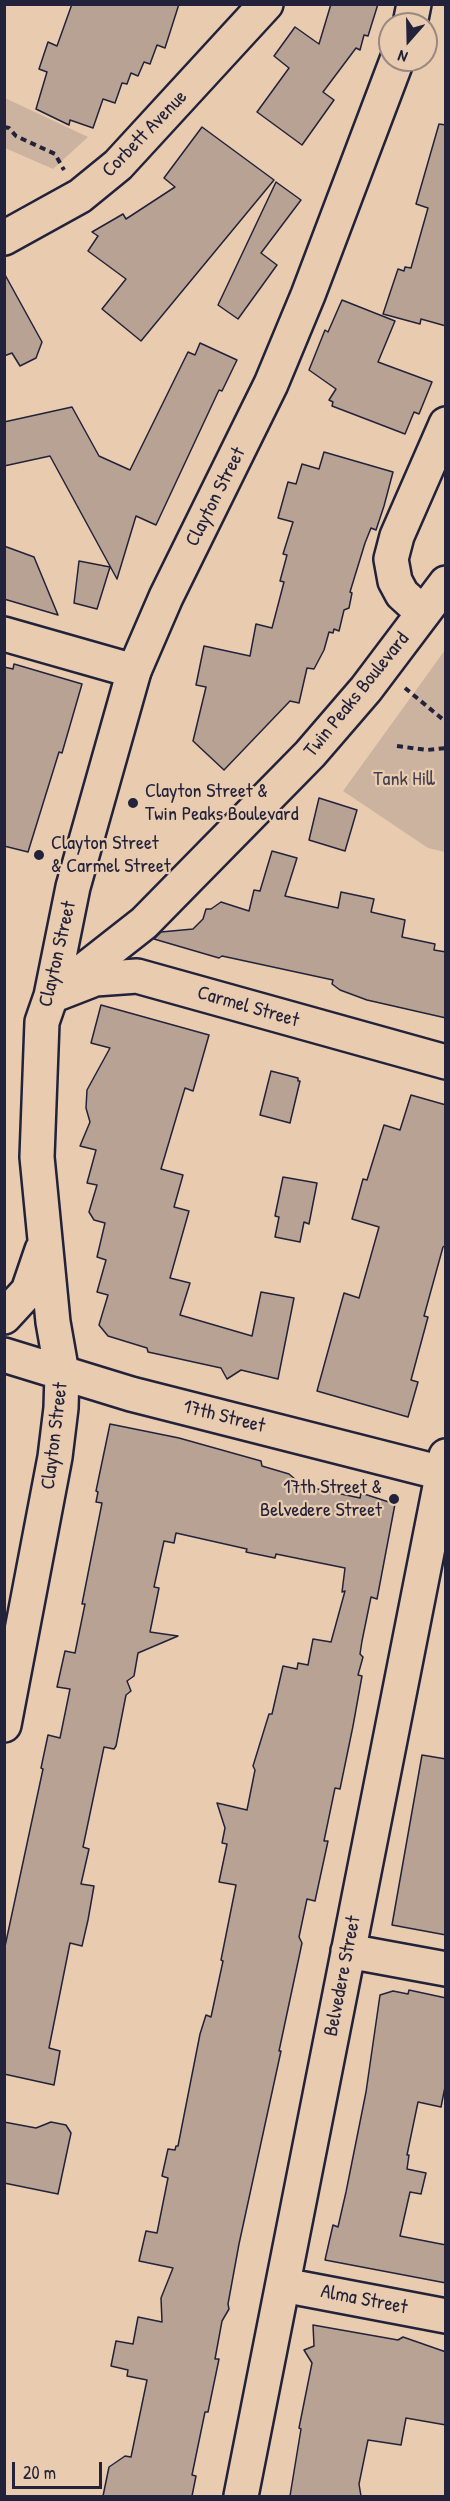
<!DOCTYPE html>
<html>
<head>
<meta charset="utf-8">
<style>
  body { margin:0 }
  #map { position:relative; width:450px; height:2501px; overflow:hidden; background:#e9ccb0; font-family:"Patrick Hand",sans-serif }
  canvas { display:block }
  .frame { position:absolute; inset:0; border:6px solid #22223b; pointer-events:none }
  .north { position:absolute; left:378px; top:12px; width:60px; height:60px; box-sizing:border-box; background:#e9ccb0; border:2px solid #998881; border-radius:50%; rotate:200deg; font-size:16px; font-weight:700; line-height:24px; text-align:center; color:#22223b }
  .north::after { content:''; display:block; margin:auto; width:21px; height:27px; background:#22223b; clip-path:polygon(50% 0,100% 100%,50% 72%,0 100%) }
  .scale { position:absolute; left:12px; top:2462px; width:90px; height:27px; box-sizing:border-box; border:3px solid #22223b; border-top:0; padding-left:8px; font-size:18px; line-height:21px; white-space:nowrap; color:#22223b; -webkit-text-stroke:4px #e9ccb0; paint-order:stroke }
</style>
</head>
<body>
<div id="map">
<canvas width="450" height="2501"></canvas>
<div class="frame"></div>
<div class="north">N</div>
<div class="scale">20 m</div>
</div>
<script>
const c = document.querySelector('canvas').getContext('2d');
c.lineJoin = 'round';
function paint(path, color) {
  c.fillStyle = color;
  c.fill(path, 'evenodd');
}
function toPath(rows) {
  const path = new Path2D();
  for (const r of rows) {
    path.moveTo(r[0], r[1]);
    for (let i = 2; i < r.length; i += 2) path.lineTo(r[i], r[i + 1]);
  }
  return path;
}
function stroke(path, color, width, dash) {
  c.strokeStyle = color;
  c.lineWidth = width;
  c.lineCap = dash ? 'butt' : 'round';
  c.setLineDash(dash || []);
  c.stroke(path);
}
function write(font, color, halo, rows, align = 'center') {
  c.font = font + ' "Patrick Hand",sans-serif';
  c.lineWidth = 4.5;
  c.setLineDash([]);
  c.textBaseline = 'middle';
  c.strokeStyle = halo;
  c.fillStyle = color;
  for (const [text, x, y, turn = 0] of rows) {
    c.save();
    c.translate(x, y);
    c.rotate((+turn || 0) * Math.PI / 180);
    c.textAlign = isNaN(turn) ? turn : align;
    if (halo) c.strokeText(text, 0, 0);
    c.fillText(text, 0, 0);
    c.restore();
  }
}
paint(toPath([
  [5,98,88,137,53,169,5,148],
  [445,650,445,852,428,848,343,791]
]), '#ccb39f');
const building = toPath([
  [72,4,179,4,165,48,157,45,150,64,144,62,138,76,131,73,127,84,122,83,115,103,103,99,93,128,70,120,69,125,36,109,47,72,39,69,48,42,57,46,72,4],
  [331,4,378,4,368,36,364,35,360,50,356,48,323,92,334,100,302,145,257,112,289,68,274,56,295,27,319,44,331,4],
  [439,124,446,125,446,326,421,319,420,324,383,314,398,269,404,271,405,267,411,268,428,208,416,204,439,124],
  [202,127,274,180,141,341,102,309,126,279,88,251,98,236,92,232,123,214,126,219,175,187,164,178,202,127],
  [276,182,301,200,261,253,277,265,238,319,218,305,276,182],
  [4,273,42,342,36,358,20,366,12,353,4,356,4,273],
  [342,300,395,321,378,362,432,382,419,414,414,412,405,434,332,406,333,402,329,400,336,389,309,370,325,330,328,332,342,300],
  [200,343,237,360,222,391,219,390,156,525,136,516,117,579,50,456,4,466,4,422,72,407,99,456,130,470,188,352,195,355,200,343],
  [324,452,393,472,384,506,376,530,371,528,365,543,350,592,352,593,349,608,344,610,339,631,334,629,333,633,329,632,324,650,314,669,307,668,299,703,290,701,224,770,193,741,206,687,196,685,204,646,250,656,256,624,272,628,284,582,280,581,287,555,283,554,293,522,278,518,288,482,296,484,302,464,319,469,324,452],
  [4,546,34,557,58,615,4,599,4,546],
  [79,561,110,567,97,609,74,603,79,561],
  [14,664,82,684,62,753,59,752,28,852,4,846,4,667,13,669,14,664],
  [319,798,357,810,345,851,309,840,319,798],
  [272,851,297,858,285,896,338,908,341,892,374,899,371,912,405,920,402,937,435,944,434,950,446,952,446,1018,367,1000,340,990,332,984,333,980,222,956,219,958,154,939,161,932,193,929,203,919,206,909,211,909,221,902,249,911,254,890,260,891,272,851],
  [101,1005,209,1035,193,1091,185,1088,161,1169,183,1175,174,1207,189,1211,170,1278,190,1283,180,1315,252,1336,261,1292,294,1298,278,1379,241,1370,227,1379,221,1368,148,1352,147,1348,108,1336,99,1325,108,1295,97,1292,106,1260,97,1257,105,1223,94,1220,89,1212,97,1185,87,1183,96,1150,80,1146,90,1122,86,1108,87,1090,110,1048,91,1043,101,1005],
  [271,1071,298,1078,298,1081,300,1081,290,1123,260,1115,271,1071],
  [411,1095,446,1105,446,1245,443,1247,424,1316,428,1317,411,1380,418,1382,408,1417,317,1391,344,1293,359,1298,379,1227,352,1219,363,1179,367,1180,384,1125,400,1130,411,1095],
  [283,1177,317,1183,309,1224,304,1222,300,1242,275,1237,279,1217,275,1216,283,1177],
  [110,1424,179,1438,261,1461,262,1466,289,1474,303,1486,360,1498,361,1493,395,1504,377,1599,371,1597,362,1641,360,1654,363,1657,358,1675,362,1676,353,1726,340,1789,335,1788,324,1841,328,1841,315,1901,307,1899,299,1937,302,1943,279,2051,281,2051,239,2244,228,2304,229,2309,222,2321,215,2359,219,2359,208,2412,205,2412,192,2475,196,2476,192,2496,103,2496,109,2467,125,2456,131,2457,147,2380,127,2376,128,2370,111,2366,116,2341,133,2344,138,2317,162,2322,161,2298,173,2268,139,2261,146,2231,157,2233,168,2178,162,2176,168,2149,175,2150,176,2146,178,2146,200,2034,206,2015,211,2017,223,1961,221,1960,236,1885,219,1882,227,1844,222,1843,225,1828,217,1803,247,1810,255,1770,253,1766,269,1714,272,1714,283,1666,297,1669,298,1663,308,1665,313,1639,331,1642,345,1591,342,1592,345,1568,276,1554,275,1558,246,1552,247,1549,176,1533,174,1543,164,1541,154,1587,159,1588,150,1632,178,1636,138,1653,134,1676,127,1681,131,1691,126,1695,116,1746,114,1749,104,1747,83,1847,89,1849,81,1884,94,1886,88,1920,82,1946,70,1943,49,2048,60,2051,54,2085,4,2074,4,1951,43,1769,41,1768,48,1735,60,1738,70,1689,57,1687,65,1651,75,1653,85,1604,82,1604,102,1503,96,1502,98,1492,96,1491,110,1424],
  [422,1755,446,1759,446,1935,392,1925,422,1755],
  [409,1990,446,1998,446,2082,441,2107,418,2102,407,2155,409,2155,407,2169,426,2173,421,2194,410,2192,400,2236,446,2245,446,2283,325,2260,333,2225,338,2227,346,2192,366,2092,380,1995,393,1991,408,1994,409,1990],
  [4,2122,36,2128,51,2122,66,2125,71,2133,58,2194,4,2183,4,2122],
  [313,2325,398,2340,403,2337,446,2352,446,2425,406,2418,401,2445,368,2440,359,2484,361,2496,290,2496,301,2429,299,2428,312,2363,304,2350,314,2346,313,2325]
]);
paint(building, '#b8a293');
stroke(building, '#22223b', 1.5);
const street = toPath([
  [4,238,80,196,118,165,266,4],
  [423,613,402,594,395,581,391,559,397,536,446,424],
  [4,634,134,671],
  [59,993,95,979,137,976,446,1062],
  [348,1951,446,1969],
  [283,2285,446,2316],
  [241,2496,446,1456]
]);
const secondary = toPath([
  [410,24,414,4],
  [51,996,144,923,310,754,366,689,446,583],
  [4,1317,28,1291,42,1250],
  [4,1355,131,1394,446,1474],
  [4,1725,55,1457,61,1408,62,1373,53,1322,37,1157,42,1022,51,996,73,887,134,671,166,597,271,384,308,295,397,60]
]);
stroke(street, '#22223b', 38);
stroke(secondary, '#22223b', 38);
stroke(toPath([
  [4,127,9,128,16,136,55,154,64,170],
  [405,688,446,722],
  [397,746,427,750,446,748]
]), '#22223b', 4, [6, 4.5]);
stroke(street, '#e9ccb0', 33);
stroke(secondary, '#e9ccb0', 33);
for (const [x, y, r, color] of [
  [133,803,6,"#22223b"],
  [39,855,6,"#22223b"],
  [394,1499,6,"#22223b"]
]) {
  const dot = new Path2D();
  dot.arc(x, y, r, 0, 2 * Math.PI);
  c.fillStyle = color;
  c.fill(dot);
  stroke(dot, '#e9ccb0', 2);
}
write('20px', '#22223b', '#e9ccb0', [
  ["Corbett Avenue",145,134,-46],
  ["Clayton Street",216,497,-63],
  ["Twin Peaks Boulevard",357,695,-51],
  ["Clayton Street",58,954,-77],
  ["Carmel Street",248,1007,16],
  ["17th Street",224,1417,14],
  ["Clayton Street",55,1436,-83],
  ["Belvedere Street",343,1976,-79],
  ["Alma Street",364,2300,11]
]);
write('20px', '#443f4f', '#e9ccb0', [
  ["Tank Hill",404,780]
]);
write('20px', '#22223b', '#e9ccb0', [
  ["Clayton Street &",145,792],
  ["Twin Peaks Boulevard",145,815],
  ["Clayton Street",51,844],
  ["& Carmel Street",51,867],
  ["17th Street &",382,1488,"right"],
  ["Belvedere Street",382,1511,"right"]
], 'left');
</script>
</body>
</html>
